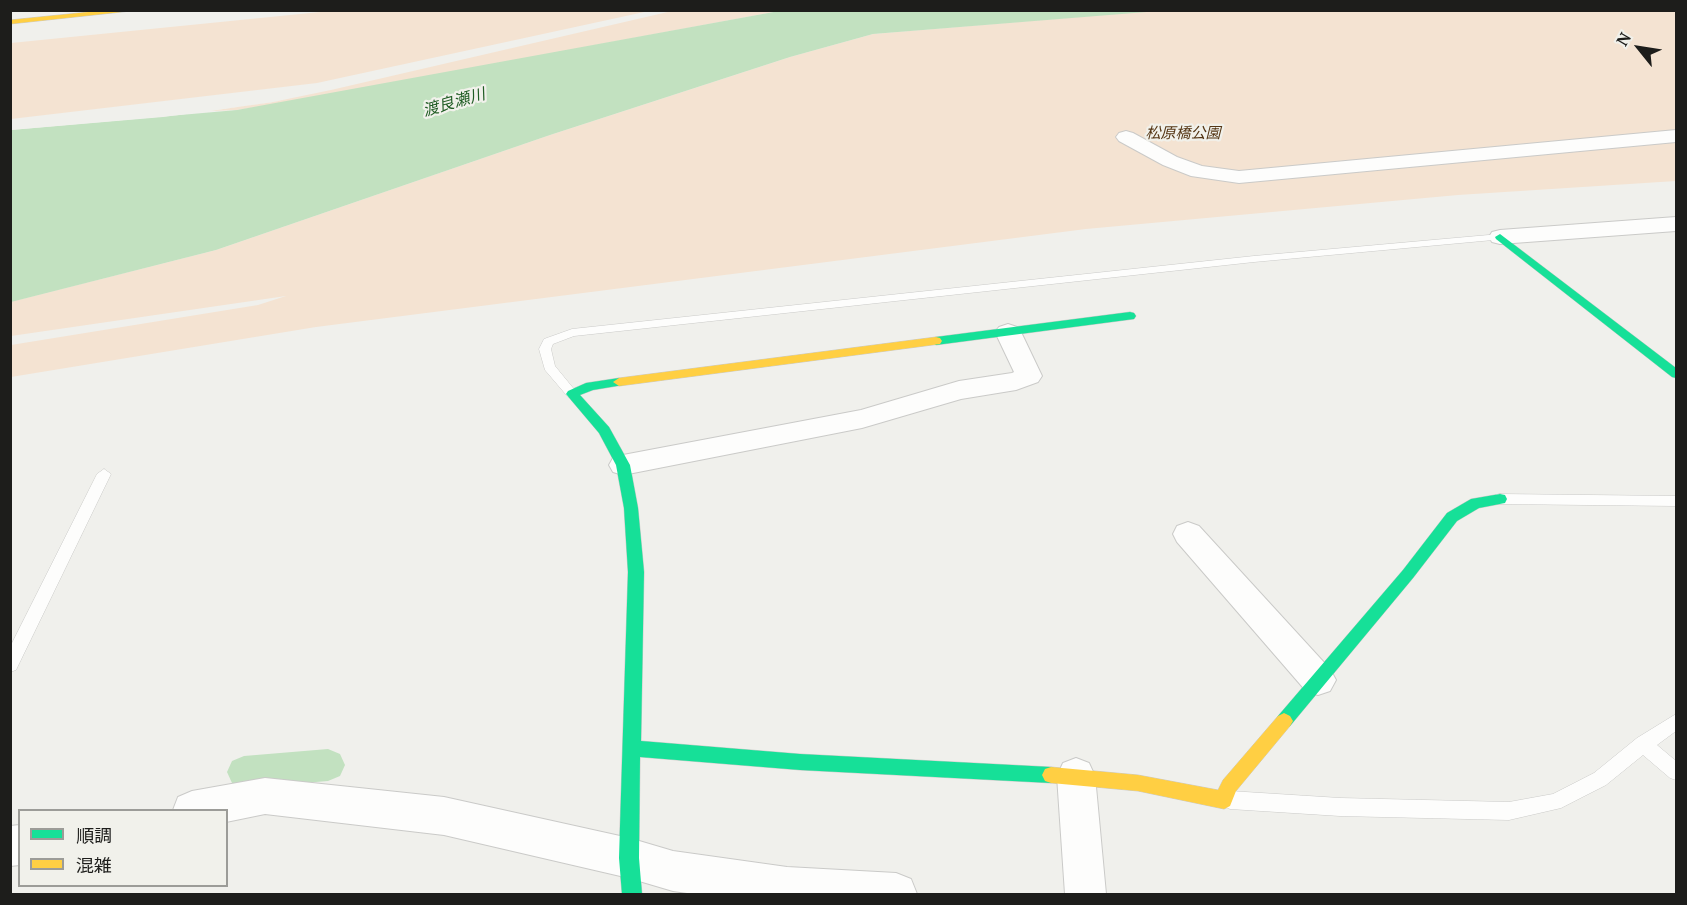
<!DOCTYPE html>
<html>
<head>
<meta charset="utf-8">
<style>
  body { margin:0 }
  #map { position:relative; width:1687px; height:905px; overflow:hidden; background:#f0f0ec; font-family:"PT Serif","Noto Sans JP",serif }
  canvas { display:block }
  .frame { position:absolute; inset:0; border:12px solid #1d1d1b; pointer-events:none }
  .legend { position:absolute; left:18px; top:809px; width:210px; height:78px; box-sizing:border-box; background:#f1f1eb; border:2px solid #9c9c98; margin:0; padding:8px 10px; list-style:none; font-size:18px; color:#1d1d1b }
  .legend li { display:flex; align-items:center; gap:12px; height:30px }
  .legend b { width:30px; border:2px solid #9c9c98 }
  .north { position:absolute; left:1609px; top:18px; width:60px; height:60px; -webkit-text-stroke:4px #f1f1eb; paint-order:stroke; rotate:300deg; font-size:16px; font-weight:700; line-height:24px; text-align:center; color:#1d1d1b }
  .north::after { content:''; display:block; margin:auto; width:21px; height:27px; background:#1d1d1b; clip-path:polygon(50% 0,100% 100%,50% 72%,0 100%) }
</style>
</head>
<body>
<div id="map">
<canvas width="1687" height="905"></canvas>
<div class="frame"></div>
<ul class="legend">
<li><b style="height:8px;background:#16e098"></b>順調</li>
<li><b style="height:8px;background:#ffcf43"></b>混雑</li>
</ul>
<div class="north">N</div>
</div>
<script>
const c = document.querySelector('canvas').getContext('2d');
c.lineJoin = 'round';
function paint(path, color) {
  c.fillStyle = color;
  c.fill(path, 'evenodd');
}
function toPath(rows) {
  const path = new Path2D();
  for (const r of rows) {
    path.moveTo(r[0], r[1]);
    for (let i = 2; i < r.length; i += 2) path.lineTo(r[i], r[i + 1]);
  }
  return path;
}
function stroke(path, color, width, dash) {
  c.strokeStyle = color;
  c.lineWidth = width;
  c.lineCap = dash ? 'butt' : 'round';
  c.setLineDash(dash || []);
  c.stroke(path);
}
function write(font, color, halo, rows, align = 'center') {
  c.font = font + ' "PT Serif","Noto Sans JP",serif';
  c.lineWidth = 4.5;
  c.setLineDash([]);
  c.textBaseline = 'middle';
  c.strokeStyle = halo;
  c.fillStyle = color;
  for (const [text, x, y, turn = 0] of rows) {
    c.save();
    c.translate(x, y);
    c.rotate((+turn || 0) * Math.PI / 180);
    c.textAlign = isNaN(turn) ? turn : align;
    if (halo) c.strokeText(text, 0, 0);
    c.fillText(text, 0, 0);
    c.restore();
  }
}
paint(toPath([
  [340,10,649,11,317,83,11,119,11,43],
  [1162,10,1676,11,1676,181,1458,195,1086,229,316,327,11,377,11,345,258,305,286,296,11,336,10,302,216,250,550,135,790,57,873,34],
  [672,11,779,11,284,103,237,110,209,111,273,102,331,90]
]), '#f4e3d2');
paint(toPath([
  [779,11,1159,11,873,34,790,57,550,135,216,250,11,302,10,130,237,110]
]), '#c2e1c0');
paint(toPath([
  [284,100,273,102,209,111,163,117,11,130,10,127,16,126,59,124,237,107]
]), '#f0f0ec');
paint(toPath([
  [328,749,340,754,345,765,340,776,328,781,244,788,232,783,227,772,232,761,244,756,328,749]
]), '#c2e1c0');
const lane = toPath([
  [1500,234,1505,237,1504,239,1254,262,574,336,553,344,551,349,555,366,578,394,572,398,568,397,545,370,539,349,544,339,572,329,1254,256,1500,234],
  [104,469,111,474,16,670,10,672,10,647,97,474,104,469],
  [1500,494,1676,496,1676,506,1500,504,1495,503,1493,499,1495,495,1500,494],
  [1676,714,1676,731,1657,745,1676,761,1676,780,1670,778,1643,755,1606,785,1561,808,1509,820,1340,816,1230,809,1224,806,1221,800,1224,794,1230,791,1340,798,1509,802,1553,794,1594,773,1637,738,1676,714]
]);
const street = toPath([
  [1676,130,1676,142,1239,183,1191,176,1163,165,1119,141,1116,137,1119,133,1126,131,1133,133,1177,157,1202,166,1239,171,1676,130],
  [1676,217,1676,231,1500,244,1492,242,1489,237,1492,232,1500,230,1676,217],
  [1008,324,1017,327,1021,332,1042,376,1038,382,1016,390,961,399,862,428,623,475,613,472,609,465,613,458,623,455,861,410,959,381,1012,373,1014,372,995,332,999,327,1008,324],
  [1188,522,1199,526,1330,669,1336,680,1330,691,1318,695,1306,691,1177,542,1173,534,1177,526,1188,522],
  [1076,758,1089,763,1095,776,1106,894,1065,894,1057,776,1063,763,1076,758],
  [265,778,444,797,629,838,673,851,787,867,896,873,911,879,917,894,694,894,673,891,629,878,444,835,265,814,226,822,226,810,173,810,178,797,192,791,265,778],
  [20,825,20,865,10,866,10,826,20,825]
]);
const fast = toPath([
  [1500,234,1676,368,1676,378,1672,377,1496,239,1495,237,1500,234],
  [1130,312,1134,313,1136,316,1134,319,936,345,930,341,936,337,1130,312],
  [619,378,625,382,623,385,593,390,580,395,609,427,630,465,638,508,644,572,641,741,800,754,1051,767,1057,769,1060,775,1057,781,1051,783,800,770,640,757,639,858,642,894,622,894,619,858,628,572,624,508,616,465,599,433,566,394,568,391,586,383,619,378],
  [1500,494,1505,495,1507,499,1505,503,1479,508,1457,521,1413,578,1290,726,1284,729,1278,726,1275,721,1278,716,1403,570,1447,513,1471,499,1500,494]
]);
const slow = toPath([
  [108,10,140,10,10,24,10,20,108,10],
  [936,337,940,338,942,341,940,344,619,386,613,382,619,378,936,337],
  [1284,713,1290,716,1293,721,1290,726,1236,791,1230,806,1224,809,1138,791,1051,783,1045,781,1042,775,1045,769,1051,767,1138,775,1218,790,1223,780,1278,716,1284,713]
]);
stroke(lane, '#cacac8', 1);
stroke(street, '#cacac8', 2);
stroke(fast, '#cacac8', 1);
stroke(slow, '#cacac8', 1);
paint(lane, '#fdfdfc');
paint(street, '#fdfdfc');
paint(fast, '#16e098');
paint(slow, '#ffcf43');
write('italic 15px', '#553615', '#f1f1eb', [
  ["松原橋公園",1183,134]
]);
write('italic 16px', '#215d25', '#f1f1eb', [
  ["渡良瀬川",454,103,-16]
]);
</script>
</body>
</html>
